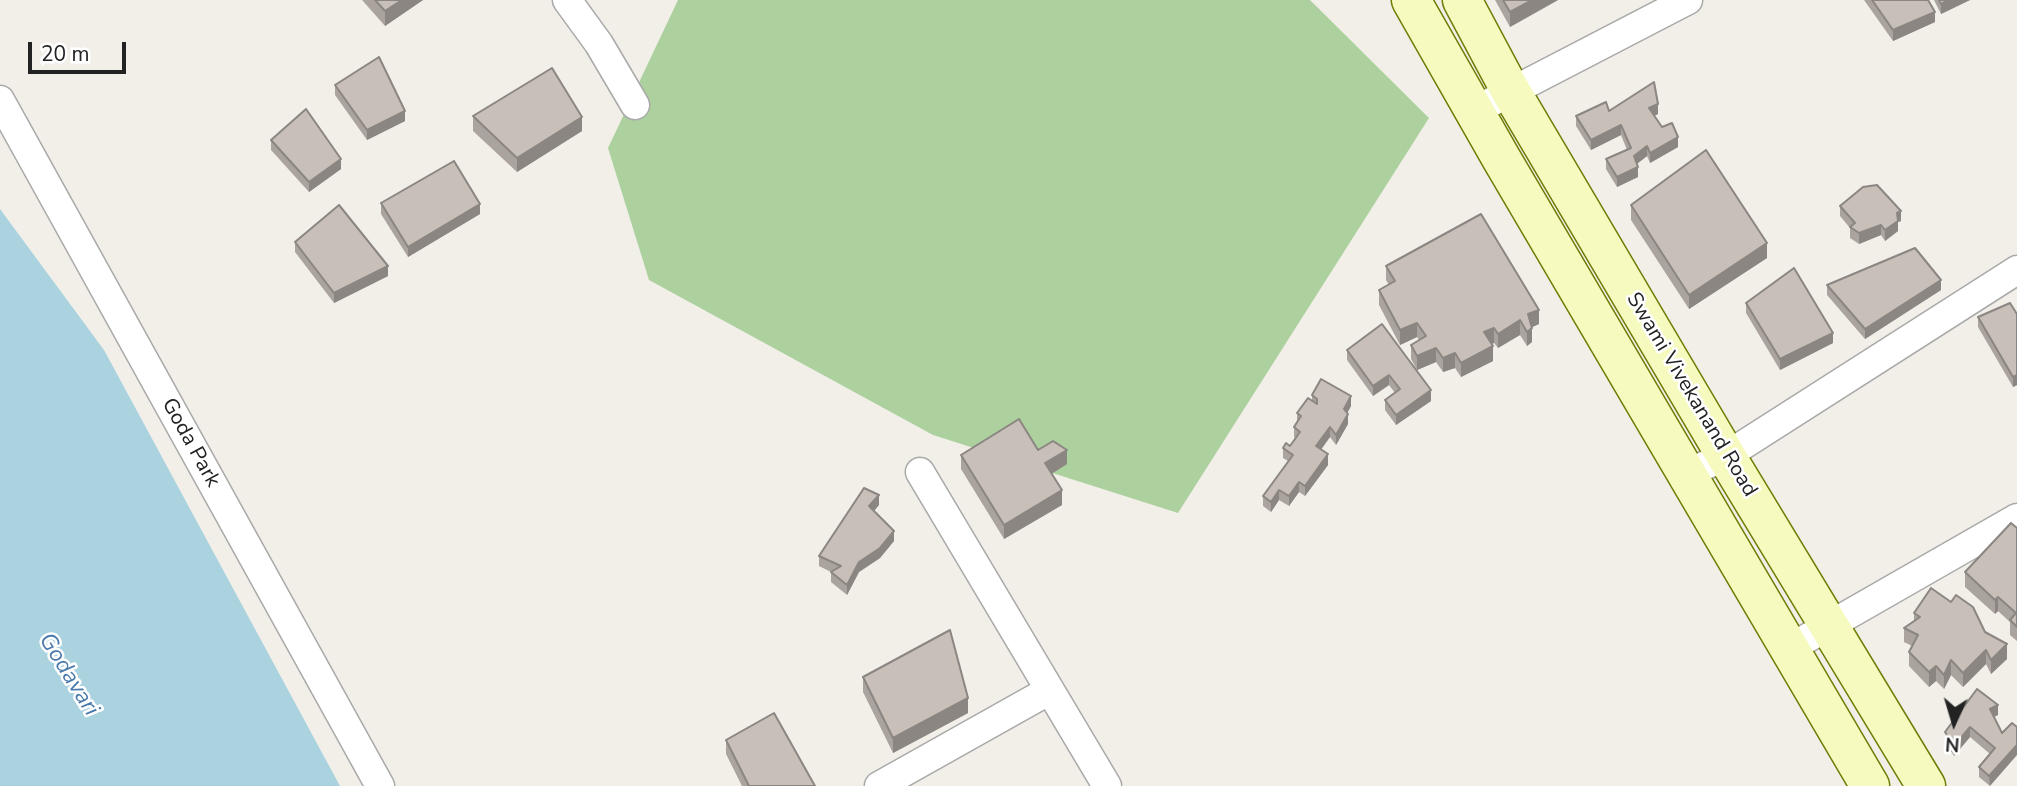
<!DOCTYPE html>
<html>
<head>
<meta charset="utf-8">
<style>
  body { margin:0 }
  #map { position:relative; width:2017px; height:786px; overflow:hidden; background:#f2efe9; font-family:"Nunito Sans",sans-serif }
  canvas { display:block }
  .north { position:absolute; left:1919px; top:688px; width:70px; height:70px; -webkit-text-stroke:5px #fff; paint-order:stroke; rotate:184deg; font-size:19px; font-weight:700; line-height:28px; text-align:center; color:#222 }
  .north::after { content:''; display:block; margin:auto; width:24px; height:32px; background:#222; clip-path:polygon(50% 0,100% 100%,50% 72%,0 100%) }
  .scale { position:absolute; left:28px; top:42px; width:98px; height:32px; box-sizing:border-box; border:4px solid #222; border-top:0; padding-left:9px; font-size:21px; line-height:24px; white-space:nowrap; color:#222; -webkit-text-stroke:5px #fff; paint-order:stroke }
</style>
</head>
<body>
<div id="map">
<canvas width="2017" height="786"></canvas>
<div class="north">N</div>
<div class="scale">20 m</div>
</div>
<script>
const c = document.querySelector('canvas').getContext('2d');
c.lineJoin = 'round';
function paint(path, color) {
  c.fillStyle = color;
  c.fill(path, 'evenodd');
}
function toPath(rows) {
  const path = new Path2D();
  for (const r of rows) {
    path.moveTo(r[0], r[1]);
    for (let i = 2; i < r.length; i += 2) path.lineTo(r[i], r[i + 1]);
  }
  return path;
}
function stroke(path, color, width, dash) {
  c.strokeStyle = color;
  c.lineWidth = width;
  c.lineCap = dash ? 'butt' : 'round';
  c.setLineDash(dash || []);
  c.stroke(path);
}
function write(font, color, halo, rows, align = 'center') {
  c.font = font + ' "Nunito Sans",sans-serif';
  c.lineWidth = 5;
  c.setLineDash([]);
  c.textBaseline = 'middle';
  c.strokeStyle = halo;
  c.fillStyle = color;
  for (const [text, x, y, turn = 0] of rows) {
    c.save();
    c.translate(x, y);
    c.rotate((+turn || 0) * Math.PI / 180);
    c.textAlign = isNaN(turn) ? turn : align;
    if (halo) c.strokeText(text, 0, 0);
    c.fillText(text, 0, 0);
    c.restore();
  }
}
paint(toPath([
  [678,0,1310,0,1429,118,1178,513,933,435,649,280,608,148]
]), '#add19e');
paint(toPath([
  [0,209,104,350,340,786,0,786]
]), '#aad3df');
const street = toPath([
  [567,0,599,44,635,105],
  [0,100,380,786],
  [1474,111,1688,0],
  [920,472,1107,786],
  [1686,474,1726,456,2017,270],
  [1790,648,2017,518],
  [879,786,1050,690]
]);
const secondary = toPath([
  [1411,0,1501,158,1870,786],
  [1462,0,1510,90,1726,456,1926,786]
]);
stroke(street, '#a9a9a9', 31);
stroke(secondary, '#707d05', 41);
stroke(street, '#fff', 28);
stroke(secondary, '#f7fabf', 38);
paint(toPath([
  [362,0,423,0,385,26],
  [1495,0,1558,0,1510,27],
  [1864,0,1928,0,1935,22,1893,41],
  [1934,0,1970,0,1941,14],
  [335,85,405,121,367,140,335,95],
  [1609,111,1658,114,1654,116,1678,147,1650,163,1647,156,1637,164,1638,177,1617,187,1606,169,1606,159,1627,150,1621,135,1591,150,1576,126,1576,116],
  [473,116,582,131,517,172,473,131],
  [271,140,341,169,309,192,271,150],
  [381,203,480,214,408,257,381,214],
  [1631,205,1767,258,1689,309,1631,220],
  [1840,206,1901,221,1898,222,1898,231,1885,241,1881,235,1859,244,1850,238,1850,228,1840,216],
  [295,242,388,276,334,303,295,252],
  [1386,266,1539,324,1532,327,1532,342,1527,346,1520,335,1498,348,1494,343,1491,344,1493,361,1461,377,1455,368,1443,372,1436,362,1417,370,1411,359,1411,345,1419,340,1417,337,1400,345,1379,305,1379,290,1389,285,1386,280],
  [1827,285,1941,290,1865,339,1827,295],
  [1746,303,1833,343,1780,370,1746,313],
  [2017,314,2017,385,2013,387,1978,327,1978,317],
  [1347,350,1431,401,1396,425,1385,410,1385,400,1395,393,1389,385,1373,396,1347,360],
  [1312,395,1351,406,1347,413,1348,424,1336,445,1330,437,1321,450,1328,465,1305,496,1299,492,1289,506,1279,500,1271,512,1263,506,1263,496,1288,461,1283,458,1283,448,1290,446,1296,439,1294,437,1294,427,1297,423,1297,413,1312,401],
  [1038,450,1067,464,1051,474,1062,505,1004,539,961,469,961,455],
  [879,505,874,511,894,541,880,558,859,572,847,595,831,582,831,572,819,566,819,556],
  [2017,528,2017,641,2010,635,2010,622,1998,611,1995,614,1965,587,1965,572],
  [1914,613,1985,632,2007,659,1991,674,1986,664,1963,687,1951,675,1944,689,1936,681,1929,687,1909,666,1909,652,1912,646,1904,642,1904,628,1914,621],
  [863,677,968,713,893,753,863,692],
  [1998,715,1994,717,2002,733,1990,786,1979,777,1979,767,1990,754,1970,737,1954,756,1945,742,1945,732],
  [726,740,815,786,742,786,726,754]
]), '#aba49e');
paint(toPath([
  [402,0,423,0,385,26,385,11],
  [1532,0,1558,0,1510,27,1510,12],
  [1949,0,1970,0,1941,14,1941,4],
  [1935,12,1935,22,1893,41,1893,30],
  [1658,104,1658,114,1649,118,1649,108],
  [405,111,405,121,367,140,367,130],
  [582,117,582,131,517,172,517,158],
  [1621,125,1621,135,1591,150,1591,140],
  [1678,137,1678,147,1650,163,1650,153],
  [1647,146,1647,156,1634,166,1634,156],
  [341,159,341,169,309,192,309,182],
  [1638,167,1638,177,1617,187,1617,177],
  [480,204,480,214,408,257,408,247],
  [1901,211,1901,221,1898,222,1898,231,1885,241,1885,230,1897,213],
  [1881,225,1881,235,1859,244,1859,233],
  [1767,243,1767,258,1689,309,1689,295],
  [388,266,388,276,334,303,334,293],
  [1941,280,1941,290,1865,339,1865,329],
  [1539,310,1539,324,1528,329,1528,314],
  [1520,320,1520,335,1498,348,1498,334],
  [1417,323,1417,337,1400,345,1400,330],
  [1494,328,1494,343,1484,347,1484,332],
  [1532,328,1532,342,1527,346,1527,332],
  [1833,333,1833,343,1780,370,1780,359],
  [1493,346,1493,361,1461,377,1461,363],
  [1436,348,1436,362,1417,370,1417,356],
  [1455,353,1455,368,1443,372,1443,358],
  [1389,375,1389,385,1373,396,1373,386],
  [2017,375,2017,385,2013,387,2013,377],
  [1431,390,1431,401,1396,425,1396,415],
  [1351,396,1351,406,1344,419,1344,409],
  [1348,414,1348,424,1336,445,1336,435],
  [1330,427,1330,437,1316,456,1316,446],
  [1067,450,1067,464,1045,478,1045,463],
  [1328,454,1328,465,1305,496,1305,486],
  [1299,482,1299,492,1289,506,1289,496],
  [1062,490,1062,505,1004,539,1004,525],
  [1279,490,1279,500,1271,512,1271,502],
  [879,495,879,505,869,517,869,506],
  [894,531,894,541,880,558,859,572,847,595,847,585,859,562],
  [1998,597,1998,611,1995,614,1995,600],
  [2007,644,2007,659,1991,674,1991,660],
  [1986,650,1986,664,1963,687,1963,673],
  [1951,660,1951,675,1944,689,1944,675],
  [1936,666,1936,681,1929,687,1929,672],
  [968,698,968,713,893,753,893,738],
  [1998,705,1998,715,1990,719,1990,709],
  [1970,727,1970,737,1954,756,1954,746],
  [2017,745,2017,755,1990,786,1989,776]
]), '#8b8681');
const building = toPath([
  [375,0,402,0,385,11,375,0],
  [1503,0,1532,0,1510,12,1503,0],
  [1872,0,1928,0,1935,12,1893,30,1872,0],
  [1939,0,1949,0,1941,4,1939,0],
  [379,57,405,111,367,130,335,85,379,57],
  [552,68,582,117,517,158,473,116,552,68],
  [1654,82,1658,104,1649,108,1662,127,1672,123,1678,137,1650,153,1647,146,1634,156,1638,167,1617,177,1606,159,1631,148,1621,125,1591,140,1576,116,1606,102,1609,111,1654,82],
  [306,109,341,159,309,182,271,140,306,109],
  [1706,150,1767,243,1689,295,1631,205,1706,150],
  [454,161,480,204,408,247,381,203,454,161],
  [1877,185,1901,211,1897,213,1898,221,1885,230,1881,225,1859,233,1850,227,1855,223,1840,206,1863,187,1877,185],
  [339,205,388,266,334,293,295,242,339,205],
  [1481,214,1539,310,1528,314,1532,328,1527,332,1520,320,1498,334,1494,328,1484,332,1493,346,1461,363,1455,353,1443,358,1436,348,1417,356,1411,345,1426,336,1417,323,1400,330,1379,290,1395,281,1386,266,1481,214],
  [1915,248,1941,280,1865,329,1827,285,1915,248],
  [1794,268,1833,333,1780,359,1746,303,1794,268],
  [2010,303,2017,314,2017,375,2013,377,1978,317,2010,303],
  [1382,324,1431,390,1396,415,1385,400,1400,389,1389,375,1373,386,1347,350,1382,324],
  [1321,379,1351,396,1344,409,1348,414,1336,435,1330,427,1316,446,1328,454,1305,486,1299,482,1289,496,1279,490,1271,502,1263,496,1293,455,1283,448,1286,443,1290,446,1300,432,1294,427,1301,416,1297,413,1308,398,1317,404,1317,399,1312,395,1321,379],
  [1019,419,1038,450,1053,441,1067,450,1045,463,1062,490,1004,525,961,455,1019,419],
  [864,488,879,495,869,506,894,531,880,548,859,562,847,585,831,572,841,566,819,556,864,488],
  [2011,523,2017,528,2017,627,2010,620,2016,613,1998,597,1995,600,1965,572,2011,523],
  [1931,588,1951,602,1956,595,1973,607,1985,632,2007,644,1991,660,1986,650,1963,673,1951,660,1944,675,1936,666,1929,672,1909,652,1918,635,1904,628,1920,617,1914,613,1931,588],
  [950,630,968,698,893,738,863,677,950,630],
  [1977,689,1998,705,1990,709,2002,733,2012,723,2017,727,2017,745,1989,776,1979,767,1995,748,1970,727,1954,746,1945,732,1977,689],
  [774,713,815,786,749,786,726,740,774,713]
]);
paint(building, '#c7bfb8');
stroke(building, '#8b8681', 2);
write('21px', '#222', '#fff', [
  ["Swami Vivekanand Road",1691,395,59],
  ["Goda Park",190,443,61]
]);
write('italic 23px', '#4a7aab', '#fff', [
  ["Godavari",68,675,58]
]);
</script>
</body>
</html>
